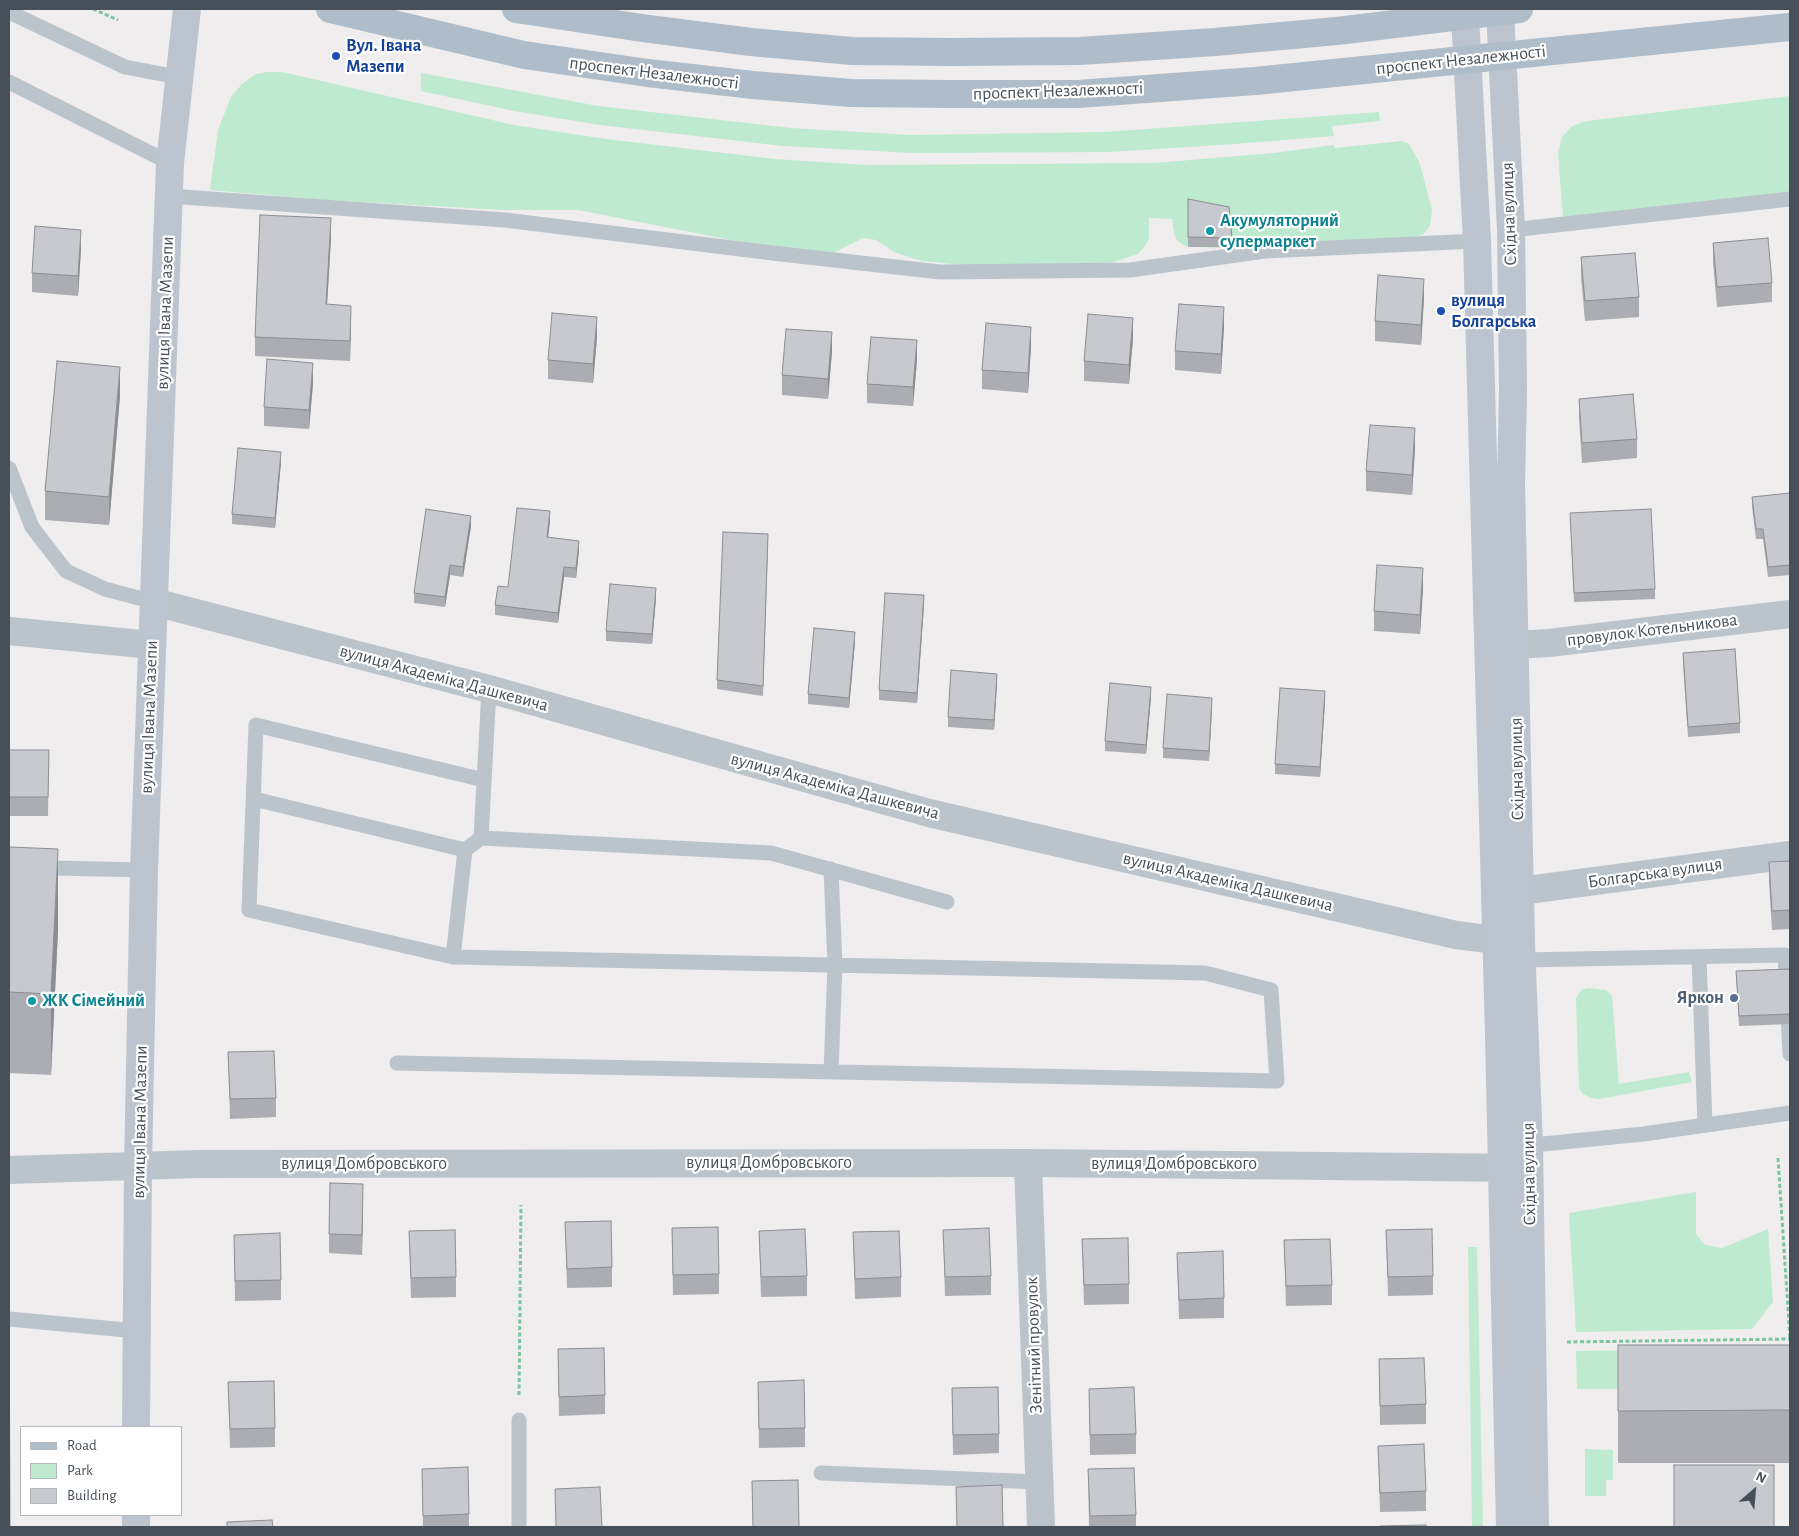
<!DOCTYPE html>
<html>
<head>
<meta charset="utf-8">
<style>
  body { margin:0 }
  #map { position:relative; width:1799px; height:1536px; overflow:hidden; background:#efeded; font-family:"Alegreya Sans",sans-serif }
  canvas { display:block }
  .frame { position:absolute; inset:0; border:10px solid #475058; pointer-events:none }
  .legend { position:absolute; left:20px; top:1426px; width:162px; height:90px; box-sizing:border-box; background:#fff; border:1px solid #b5b9bc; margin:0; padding:6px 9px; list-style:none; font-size:15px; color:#475058 }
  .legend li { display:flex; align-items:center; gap:10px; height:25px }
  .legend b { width:25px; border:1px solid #b5b9bc }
  .north { position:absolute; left:1729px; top:1466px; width:50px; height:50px; -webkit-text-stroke:4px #fff; paint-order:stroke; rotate:27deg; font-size:14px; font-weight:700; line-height:20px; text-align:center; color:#475058 }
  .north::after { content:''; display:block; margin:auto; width:18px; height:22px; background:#475058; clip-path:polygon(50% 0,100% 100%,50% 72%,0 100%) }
</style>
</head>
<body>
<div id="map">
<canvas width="1799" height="1536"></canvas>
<div class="frame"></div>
<ul class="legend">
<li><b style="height:6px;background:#afbcc9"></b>Road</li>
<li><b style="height:14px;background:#beeacf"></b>Park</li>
<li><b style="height:14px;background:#c7c9cf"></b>Building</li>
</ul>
<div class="north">N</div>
</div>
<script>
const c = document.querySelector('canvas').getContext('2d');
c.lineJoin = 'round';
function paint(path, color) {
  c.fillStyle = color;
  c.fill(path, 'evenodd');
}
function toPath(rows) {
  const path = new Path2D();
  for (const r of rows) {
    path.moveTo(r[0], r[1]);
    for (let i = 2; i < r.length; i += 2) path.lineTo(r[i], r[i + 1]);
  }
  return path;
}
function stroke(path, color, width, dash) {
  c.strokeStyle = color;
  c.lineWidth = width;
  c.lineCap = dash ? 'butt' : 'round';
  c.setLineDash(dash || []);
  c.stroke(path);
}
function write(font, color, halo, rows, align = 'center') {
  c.font = font + ' "Alegreya Sans",sans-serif';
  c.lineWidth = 4.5;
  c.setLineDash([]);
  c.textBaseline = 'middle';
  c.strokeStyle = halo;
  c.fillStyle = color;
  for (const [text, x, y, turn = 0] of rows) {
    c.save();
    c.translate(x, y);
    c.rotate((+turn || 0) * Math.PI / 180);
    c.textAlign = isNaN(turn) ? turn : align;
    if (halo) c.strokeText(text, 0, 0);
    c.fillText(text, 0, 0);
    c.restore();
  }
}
paint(toPath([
  [267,72,282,72,514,125,606,139,775,159,866,165,1154,163,1274,153,1334,145,1335,148,1402,141,1409,144,1420,164,1432,210,1430,226,1423,235,1405,238,1219,248,1184,246,1175,238,1172,219,1149,218,1149,239,1144,247,1138,254,1110,263,973,266,922,261,896,253,876,240,863,238,833,253,813,256,578,210,503,210,324,200,210,190,218,130,231,97,242,84,256,74],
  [421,73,598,106,791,128,910,135,1105,132,1379,112,1380,121,1332,126,1334,136,1235,144,1110,152,912,153,783,146,600,125,514,111,421,91],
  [1790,96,1790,193,1563,218,1558,152,1562,137,1572,126,1587,121],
  [1588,988,1606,990,1612,996,1619,1084,1689,1072,1692,1082,1599,1099,1591,1098,1583,1094,1579,1088,1576,999,1581,990],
  [1696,1192,1696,1234,1705,1245,1722,1248,1768,1229,1773,1302,1752,1329,1576,1332,1569,1213],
  [1468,1247,1477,1247,1483,1527,1472,1527],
  [1656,1350,1657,1389,1577,1389,1576,1351],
  [1585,1449,1613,1450,1613,1480,1606,1480,1606,1496,1585,1496]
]), '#beeacf');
stroke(toPath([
  [93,9,118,20],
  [1778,1158,1790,1339],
  [1567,1342,1790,1339],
  [519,1395,521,1205]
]), '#7ac4a0', 3, [4, 2.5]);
stroke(toPath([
  [9,12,125,67,178,77],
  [9,82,170,163],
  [169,196,505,220,781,254,940,272,1130,270,1265,251,1477,241],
  [1511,230,1790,199],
  [9,468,32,527,66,571,105,589,154,602],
  [489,689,481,838,771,853,947,902],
  [254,799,465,850],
  [481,838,465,850,453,957,249,910,256,725,484,780],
  [9,867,144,870],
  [1699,957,1705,1125],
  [1522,960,1785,955,1790,1054],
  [397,1063,1277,1081,1271,990,1205,973,453,957],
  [831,1072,835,965,831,869],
  [1523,1146,1643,1134,1790,1113],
  [9,1319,137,1331],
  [821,1473,1038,1482],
  [519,1527,519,1420]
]), '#bcc4cb', 15);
stroke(toPath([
  [9,631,152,645],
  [1514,645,1549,643,1790,614],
  [1520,891,1790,855],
  [1028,1163,1041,1527]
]), '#bcc4cb', 28);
stroke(toPath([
  [154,602,489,689,929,813,1456,935,1520,943],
  [9,1170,198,1164,1028,1163,1525,1168]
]), '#bcc4cb', 28);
stroke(toPath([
  [1500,11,1511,230,1513,390,1511,484,1521,943,1529,1146,1535,1527],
  [1465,16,1477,241,1499,1034,1510,1527],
  [136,1427,138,1166,144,870,170,163,187,9],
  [136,1527,136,1515]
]), '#bcc5cf', 28);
stroke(toPath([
  [330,9,524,55,648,73,753,85,851,93,951,94,1078,94,1255,81,1790,27],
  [516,9,642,28,751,42,852,51,953,52,1080,51,1215,42,1337,31,1519,9]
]), '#afbcc9', 28);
paint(toPath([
  [1188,199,1232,238,1232,247,1188,247],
  [331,238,327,304,351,325,350,361,255,356,255,337],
  [1713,243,1772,283,1772,302,1717,307,1713,262],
  [81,249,78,296,32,292,32,273],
  [1581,257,1639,297,1639,317,1585,321,1581,277],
  [1424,298,1421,345,1375,341,1375,321],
  [1224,327,1221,374,1175,370,1175,351],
  [597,337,593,383,548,379,548,360],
  [1133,338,1129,384,1084,381,1084,361],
  [1031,346,1028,393,982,389,982,370],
  [832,351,828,399,782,395,782,375],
  [917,360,913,406,867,403,867,384],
  [313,383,309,429,264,426,264,407],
  [120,396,109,525,45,520,45,491],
  [1579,399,1637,439,1637,458,1582,463,1579,418],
  [1415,448,1412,495,1366,491,1366,471],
  [281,462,275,528,232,524,232,514],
  [1752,497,1790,498,1790,575,1768,577,1763,539,1756,539,1752,507],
  [1570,513,1655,589,1655,599,1574,602],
  [550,521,548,537,579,551,576,578,564,577,558,623,495,615,495,605,508,587],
  [471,526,463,577,450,575,445,607,414,603,414,593],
  [768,544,763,696,717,689,717,680],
  [1423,588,1420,634,1374,631,1374,611],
  [656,598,652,644,606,641,606,631],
  [924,605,917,703,879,700,879,690],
  [855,642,849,708,808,704,808,694],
  [1683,653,1740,723,1740,733,1688,737,1683,663],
  [997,684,994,730,948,727,948,717],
  [1151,697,1146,754,1105,751,1105,741],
  [1325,701,1320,777,1275,774,1275,764],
  [1212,707,1209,761,1163,758,1163,748],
  [9,750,49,750,48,816,9,816],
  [9,847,58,930,51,1075,9,1073],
  [1790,861,1790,929,1772,930,1769,882,1769,862],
  [1790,969,1790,1024,1739,1026,1736,971],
  [228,1052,276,1098,276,1117,230,1119],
  [363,1204,362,1255,329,1253,329,1234],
  [565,1222,612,1267,612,1287,567,1288],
  [672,1228,719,1274,719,1294,673,1295],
  [943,1230,991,1276,991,1295,945,1296],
  [1386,1230,1433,1276,1433,1295,1388,1296],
  [409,1231,456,1277,456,1297,411,1298],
  [759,1231,807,1276,807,1296,761,1297],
  [853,1232,901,1277,901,1297,855,1299],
  [234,1235,281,1280,281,1300,235,1301],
  [1082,1239,1129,1284,1129,1304,1084,1305],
  [1284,1240,1332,1285,1332,1305,1286,1306],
  [1177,1253,1224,1298,1224,1318,1179,1319],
  [1618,1345,1790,1345,1790,1463,1618,1463],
  [558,1349,605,1395,605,1414,559,1416],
  [1379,1359,1426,1404,1426,1424,1380,1425],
  [228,1382,275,1428,275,1447,230,1448],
  [758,1382,805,1428,805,1447,759,1448],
  [952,1388,999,1434,999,1453,953,1455],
  [1089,1389,1136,1434,1136,1454,1090,1455],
  [1378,1446,1426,1491,1426,1511,1380,1512],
  [422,1469,469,1514,469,1527,423,1527],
  [1088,1469,1136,1515,1136,1527,1089,1527],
  [798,1480,799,1527,753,1527,752,1481]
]), '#abadb2');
paint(toPath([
  [331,218,331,238,326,323,326,304],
  [81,230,81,249,78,296,78,276],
  [1424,279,1424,298,1421,345,1421,325],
  [351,306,351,325,350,361,350,341],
  [1224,307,1224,327,1221,374,1221,354],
  [597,317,597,337,593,383,593,364],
  [1133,318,1133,338,1129,384,1129,365],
  [1031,327,1031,346,1028,393,1028,373],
  [832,332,832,351,828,399,828,379],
  [917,340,917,360,913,406,913,387],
  [313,363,313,383,309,429,309,410],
  [120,367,120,396,109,525,109,497],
  [1415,428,1415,448,1412,495,1412,475],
  [281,452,281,462,275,528,275,518],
  [550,511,550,521,547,547,547,537],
  [471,516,471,526,463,577,463,567],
  [579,541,579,551,576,578,576,568],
  [450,565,450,575,445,607,445,597],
  [564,567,564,577,558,623,558,613],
  [1423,568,1423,588,1420,634,1420,615],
  [656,588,656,598,652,644,652,634],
  [924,595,924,605,917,703,917,693],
  [855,632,855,642,849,708,849,698],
  [997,674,997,684,994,730,994,720],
  [1151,687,1151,697,1146,754,1146,745],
  [1325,691,1325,701,1320,777,1320,767],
  [1212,698,1212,707,1209,761,1209,751],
  [58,849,58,930,51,1075,51,994],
  [363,1184,363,1204,362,1255,362,1235]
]), '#8b8d91');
const building = toPath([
  [1188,199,1229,207,1232,238,1188,237,1188,199],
  [260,215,331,218,326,304,351,306,350,341,255,337,260,215],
  [35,226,81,230,78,276,32,273,35,226],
  [1768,238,1772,283,1717,287,1713,243,1768,238],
  [1635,253,1639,297,1585,301,1581,257,1635,253],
  [1378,275,1424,279,1421,325,1375,321,1378,275],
  [1179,304,1224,307,1221,354,1175,351,1179,304],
  [552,313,597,317,593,364,548,360,552,313],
  [1088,314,1133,318,1129,365,1084,361,1088,314],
  [986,323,1031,327,1028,373,982,370,986,323],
  [786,329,832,332,828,379,782,375,786,329],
  [871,337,917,340,913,387,867,384,871,337],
  [267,359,313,363,309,410,264,407,267,359],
  [57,361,120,367,109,497,45,491,57,361],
  [1633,394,1637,439,1582,443,1579,399,1633,394],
  [1370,425,1415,428,1412,475,1366,471,1370,425],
  [238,448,281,452,275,518,232,514,238,448],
  [1790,493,1790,565,1768,567,1763,529,1756,529,1752,497,1790,493],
  [517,508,550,511,547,537,579,541,576,568,564,567,558,613,495,605,498,586,508,587,517,508],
  [426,509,471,516,463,567,450,565,445,597,414,593,426,509],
  [1651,509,1655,589,1574,593,1570,513,1651,509],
  [723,532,768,534,763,686,717,680,723,532],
  [1377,565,1423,568,1420,615,1374,611,1377,565],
  [610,584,656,588,652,634,606,631,610,584],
  [885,593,924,595,917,693,879,690,885,593],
  [814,628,855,632,849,698,808,694,814,628],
  [1735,649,1740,723,1688,727,1683,653,1735,649],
  [951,670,997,674,994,720,948,717,951,670],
  [1110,683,1151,687,1146,745,1105,741,1110,683],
  [1280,688,1325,691,1320,767,1275,764,1280,688],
  [1167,694,1212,698,1209,751,1163,748,1167,694],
  [9,750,49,750,48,797,9,797,9,750],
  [9,847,58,849,51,994,9,992,9,847],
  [1790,861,1790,910,1772,911,1769,862,1790,861],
  [1790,969,1790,1014,1739,1016,1736,971,1790,969],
  [274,1051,276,1098,230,1099,228,1052,274,1051],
  [330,1183,363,1184,362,1235,329,1234,330,1183],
  [611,1221,612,1267,567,1269,565,1222,611,1221],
  [718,1227,719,1274,673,1275,672,1228,718,1227],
  [989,1228,991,1276,945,1277,943,1230,989,1228],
  [805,1229,807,1276,761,1277,759,1231,805,1229],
  [1432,1229,1433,1276,1388,1277,1386,1230,1432,1229],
  [455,1230,456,1277,411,1278,409,1231,455,1230],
  [899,1231,901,1277,855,1279,853,1232,899,1231],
  [280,1233,281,1280,235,1281,234,1235,280,1233],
  [1128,1238,1129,1284,1084,1285,1082,1239,1128,1238],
  [1330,1239,1332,1285,1286,1286,1284,1240,1330,1239],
  [1223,1251,1224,1298,1179,1300,1177,1253,1223,1251],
  [9,1275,10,1527,9,1527,9,1275],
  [1618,1345,1790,1345,1790,1410,1618,1411,1618,1345],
  [604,1348,605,1395,559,1397,558,1349,604,1348],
  [1424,1358,1426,1404,1380,1406,1379,1359,1424,1358],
  [804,1380,805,1428,759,1429,758,1382,804,1380],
  [274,1381,275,1428,230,1429,228,1382,274,1381],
  [998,1387,999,1434,953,1435,952,1388,998,1387],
  [1134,1387,1136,1434,1090,1435,1089,1389,1134,1387],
  [1424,1444,1426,1491,1380,1493,1378,1446,1424,1444],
  [1674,1465,1774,1465,1774,1527,1674,1527,1674,1465],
  [468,1467,469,1514,423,1516,422,1469,468,1467],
  [1134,1468,1136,1515,1090,1516,1088,1469,1134,1468],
  [798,1480,799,1527,753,1527,752,1481,798,1480],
  [1002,1485,1003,1527,957,1527,956,1487,1002,1485],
  [600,1487,602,1527,556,1527,555,1489,600,1487],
  [272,1520,273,1527,227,1527,227,1522,272,1520],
  [1426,1525,1426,1527,1380,1527,1380,1526,1426,1525]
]);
paint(building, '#c7c9cf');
stroke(building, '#8b8d91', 1);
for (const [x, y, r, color] of [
  [336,56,5,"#1a4fb4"],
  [1210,231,5,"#0f9aa8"],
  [1441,311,5,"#1a4fb4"],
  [1734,998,5,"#5c6f8a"],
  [32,1001,5,"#0f9aa8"]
]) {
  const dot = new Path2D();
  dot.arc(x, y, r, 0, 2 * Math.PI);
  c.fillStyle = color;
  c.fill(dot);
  stroke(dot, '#fff', 2);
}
write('bold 18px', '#164399', '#fff', [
  ["Вул. Івана",346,46],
  ["Мазепи",346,67],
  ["вулиця",1451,301],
  ["Болгарська",1451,322]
], 'left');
write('18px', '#475058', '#fff', [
  ["проспект Незалежності",1461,60,-6],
  ["проспект Незалежності",654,73,7],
  ["проспект Незалежності",1058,91,-2],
  ["Східна вулиця",1509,214,-92],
  ["вулиця Івана Мазепи",165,313,-88],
  ["провулок Котельникова",1652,630,-7],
  ["вулиця Академіка Дашкевича",444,678,15],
  ["вулиця Івана Мазепи",149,717,-88],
  ["Східна вулиця",1517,769,-91],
  ["вулиця Академіка Дашкевича",835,786,15],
  ["Болгарська вулиця",1655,873,-8],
  ["вулиця Академіка Дашкевича",1228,882,13],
  ["вулиця Івана Мазепи",140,1122,-89],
  ["вулиця Домбровського",769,1163],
  ["вулиця Домбровського",364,1164],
  ["вулиця Домбровського",1174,1164],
  ["Східна вулиця",1529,1174,-91],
  ["Зенітний провулок",1034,1345,-92]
]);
write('bold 18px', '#0d838f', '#fff', [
  ["Акумуляторний",1220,221],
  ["супермаркет",1220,242],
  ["ЖК Сімейний",42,1001]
], 'left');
write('bold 18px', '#4e5e75', '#fff', [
  ["Яркон",1724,998]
], 'right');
</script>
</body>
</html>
